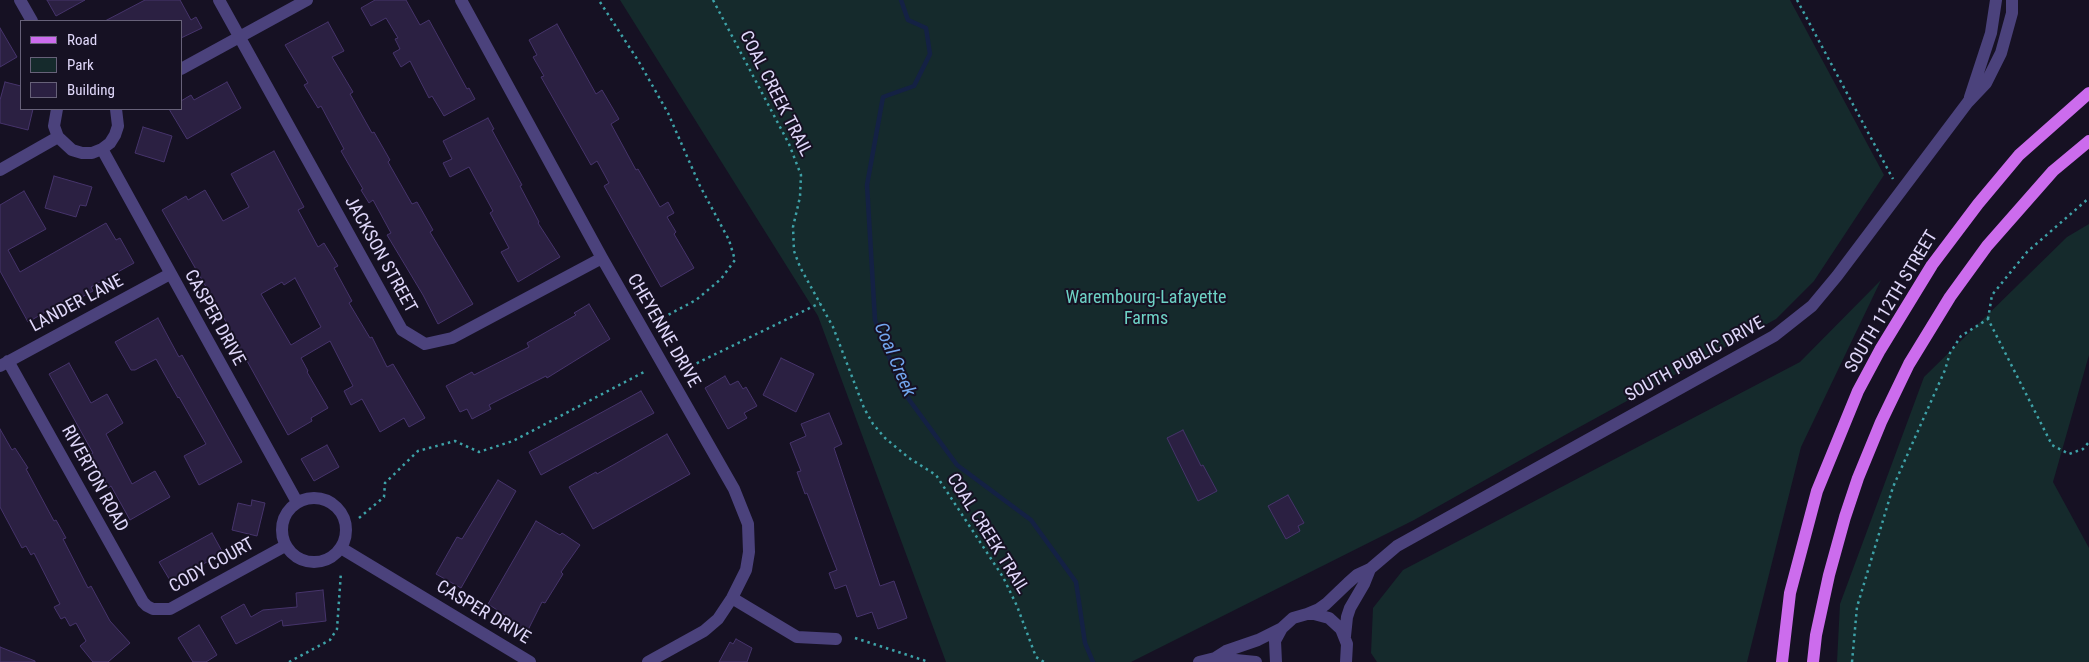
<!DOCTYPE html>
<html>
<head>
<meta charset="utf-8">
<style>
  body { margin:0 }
  #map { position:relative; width:2089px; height:662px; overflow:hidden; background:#161123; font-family:"Roboto Condensed",sans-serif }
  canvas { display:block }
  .legend { position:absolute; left:20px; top:20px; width:162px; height:90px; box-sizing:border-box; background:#161123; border:1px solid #676179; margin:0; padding:6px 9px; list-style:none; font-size:15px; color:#e0d8fa }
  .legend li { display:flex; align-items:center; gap:10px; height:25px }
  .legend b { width:25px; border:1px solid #676179 }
</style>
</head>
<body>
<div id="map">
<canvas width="2089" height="662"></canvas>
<ul class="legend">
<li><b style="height:6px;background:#cc6ced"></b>Road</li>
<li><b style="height:14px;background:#152a2c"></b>Park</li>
<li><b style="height:14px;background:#2b2042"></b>Building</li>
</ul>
</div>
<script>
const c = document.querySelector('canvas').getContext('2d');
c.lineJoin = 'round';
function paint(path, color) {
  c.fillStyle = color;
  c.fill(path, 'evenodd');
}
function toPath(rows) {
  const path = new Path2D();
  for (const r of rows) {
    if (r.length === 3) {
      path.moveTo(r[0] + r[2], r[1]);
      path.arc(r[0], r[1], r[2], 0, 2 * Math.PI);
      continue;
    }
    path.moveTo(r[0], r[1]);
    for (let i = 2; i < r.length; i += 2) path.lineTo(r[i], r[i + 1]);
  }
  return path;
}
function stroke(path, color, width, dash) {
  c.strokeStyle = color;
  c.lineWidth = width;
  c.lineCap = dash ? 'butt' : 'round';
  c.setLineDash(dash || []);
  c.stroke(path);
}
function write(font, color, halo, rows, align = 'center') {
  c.font = font + ' "Roboto Condensed",sans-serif';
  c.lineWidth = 4;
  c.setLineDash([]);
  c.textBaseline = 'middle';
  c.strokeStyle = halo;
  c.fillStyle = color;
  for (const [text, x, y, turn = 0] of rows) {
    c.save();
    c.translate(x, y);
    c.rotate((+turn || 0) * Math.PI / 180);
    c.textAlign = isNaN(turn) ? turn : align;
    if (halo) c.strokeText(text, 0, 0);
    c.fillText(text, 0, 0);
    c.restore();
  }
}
paint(toPath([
  [620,0,1790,0,1884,175,1814,281,1776,319,1565,435,1414,520,1131,662,946,662,818,316],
  [2089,224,2089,355,2053,482,2089,548,2089,662,1837,662,1840,604,1924,377,2067,237],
  [1881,280,1801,447,1747,662,1377,662,1371,653,1373,608,1403,570,1800,362]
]), '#152a2c');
stroke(toPath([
  [901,0,908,20,926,28,930,54,914,86,883,97,867,185,875,320,902,390,957,465,1031,520,1076,582,1085,643,1093,662]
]), '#142144', 4.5);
const building = toPath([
  [47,0,85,0,56,16,47,0],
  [145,0,180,0,191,20,196,17,202,28,181,38,181,21,105,21,145,0],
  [375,0,406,0,420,25,429,20,467,89,469,88,475,99,444,116,432,96,429,98,410,61,401,67,393,53,400,49,395,39,398,38,386,18,371,26,361,8,375,0],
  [328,22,344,51,332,57,353,92,350,94,372,133,374,132,390,160,388,162,412,204,417,202,433,230,430,232,473,304,438,324,423,295,387,235,391,233,373,200,369,203,361,190,363,189,341,151,344,149,321,106,318,108,304,85,308,83,285,45,328,22],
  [557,24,596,94,602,90,619,119,611,124,636,170,638,169,660,207,668,202,674,213,667,217,676,232,674,234,694,268,661,287,604,186,609,183,597,161,591,165,541,77,544,76,533,57,537,55,529,40,557,24],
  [0,28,17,57,0,67,0,28],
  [5,82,21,86,21,109,33,109,28,130,0,123,0,100,5,82],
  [227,82,241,108,187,139,169,109,181,109,181,101,191,95,194,100,227,82],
  [488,118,494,129,492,130,522,185,520,186,539,222,538,223,560,257,518,282,501,252,509,248,490,213,493,211,469,167,450,177,443,163,452,159,443,141,488,118],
  [143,127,172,136,164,162,135,153,143,127],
  [274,151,304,207,298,210,318,247,324,243,338,266,334,268,352,301,349,303,370,338,372,337,387,367,393,364,425,418,409,427,404,418,380,432,362,399,351,405,344,391,353,386,330,341,301,358,308,371,307,372,328,408,311,418,312,421,288,435,246,359,244,360,226,329,229,327,162,210,186,196,188,200,205,190,223,221,249,207,231,174,274,151],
  [295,278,321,327,291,345,261,294,282,282,284,285,295,278],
  [54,176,92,187,86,206,80,205,76,217,45,208,54,176],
  [24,191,46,229,8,250,20,272,106,223,116,240,120,238,134,263,91,287,93,291,67,305,65,301,28,322,0,271,0,205,24,191],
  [589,304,610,339,547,378,546,376,489,405,491,409,472,419,467,409,460,412,446,386,472,372,474,375,529,347,527,343,576,315,574,313,589,304],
  [158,318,179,357,182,355,242,462,199,485,184,456,206,444,179,397,178,398,156,359,135,370,131,370,115,342,158,318],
  [781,358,814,374,796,412,763,395,781,358],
  [69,363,91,403,107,394,123,423,106,434,132,484,155,471,170,497,130,520,111,486,108,488,91,454,93,453,49,374,69,363],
  [725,376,730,385,738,381,743,389,746,387,757,406,744,413,747,418,728,429,705,388,725,376],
  [641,391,654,413,541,475,529,452,641,391],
  [829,413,842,444,834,448,880,586,894,581,907,618,878,629,872,612,857,617,846,585,835,589,829,573,837,570,807,493,805,494,797,472,801,471,790,443,806,436,801,424,829,413],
  [0,429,12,450,15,448,28,468,26,469,54,521,56,520,66,538,63,539,88,588,91,586,110,621,130,643,108,662,93,662,80,646,86,641,76,623,70,626,65,617,61,619,54,607,60,604,34,553,31,555,26,546,22,548,0,507,0,429],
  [1183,430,1201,466,1203,465,1217,491,1198,501,1167,438,1183,430],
  [667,434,690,474,593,529,569,487,596,472,597,474,615,464,667,434],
  [327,445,339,467,314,481,301,459,327,445],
  [498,480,516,491,461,588,436,574,457,537,462,539,498,480],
  [1288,495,1304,523,1298,526,1300,531,1286,539,1268,506,1288,495],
  [252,500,265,503,257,536,232,530,238,503,251,506,252,500],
  [536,521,560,535,562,533,580,545,561,572,563,574,545,603,542,602,527,632,509,621,511,619,488,604,536,521],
  [212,533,223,553,171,582,159,562,212,533],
  [323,590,326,621,283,626,282,620,236,644,221,617,244,604,251,617,263,610,297,607,296,593,323,590],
  [199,625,217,655,206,662,193,662,178,638,199,625],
  [736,639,752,648,747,662,719,662,730,642,733,644,736,639],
  [0,647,35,661,35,662,0,662,0,647]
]);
paint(building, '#2b2042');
stroke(building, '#46346b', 1);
stroke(toPath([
  [713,0,789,144,801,175,800,197,793,227,794,251,800,267,833,327,864,408,873,424,885,438,909,458,936,475,1003,577,1017,606,1036,657,1044,662],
  [1797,0,1893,179],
  [600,2,639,62,668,113,700,186,729,240,735,260,721,279,696,300,655,322],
  [1988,319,1992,295,2027,252,2089,198],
  [685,369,820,303],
  [359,518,384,497,385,483,418,451,455,441,479,452,513,441,644,372],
  [855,638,929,662],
  [289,662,330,640,337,629,341,572],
  [1852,662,1857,607,1893,487,1945,370,1950,353,1961,336,1988,319,2052,445,2069,454,2083,449,2089,442]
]), '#3ea2a8', 2.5, [2.5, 4]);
stroke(toPath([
  [20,0,32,21],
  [219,0,402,330,425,344,452,338,602,258],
  [461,0,602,258,734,489,748,524,749,552,746,570,732,598,718,619,704,631,648,662],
  [181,69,307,0],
  [1970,97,1991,33,1996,0],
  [57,109,54,126,58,137,72,150,82,153,92,153,102,149,110,143,115,135,118,126,116,109],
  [102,149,297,502],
  [0,170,58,137],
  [8,361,143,602,147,606,153,609,170,609,285,546],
  [0,366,170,274],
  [314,530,32],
  [341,548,530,662],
  [732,598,797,637,836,639],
  [1307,614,1319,609,1326,604,1348,583,1357,575,1370,569,1397,546,1774,336,1812,306,1837,276,1968,102,1986,83,2001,53,2012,13,2012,0],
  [1345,636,1347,617,1350,608,1364,584,1370,569],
  [1215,658,1256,662],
  [1199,662,1215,658,1226,651,1258,640,1282,628],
  [1276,662,1275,641,1282,628,1293,618,1307,614,1314,614,1329,618,1341,629,1347,644,1346,662]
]), '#4b427c', 12);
stroke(toPath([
  [1782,662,1790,593,1817,491,1858,391,1880,350,1932,265,1978,204,2019,155,2089,93],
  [1813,662,1816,635,1829,575,1845,517,1858,478,1881,422,1909,364,1950,297,1987,246,2053,171,2089,141]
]), '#cc6ced', 12);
write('18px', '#e0d8fa', '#161123', [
  ["COAL CREEK TRAIL",775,94,63],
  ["JACKSON STREET",380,255,61],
  ["SOUTH 112TH STREET",1892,302,-59],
  ["LANDER LANE",77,304,-28],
  ["CASPER DRIVE",214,318,61],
  ["CHEYENNE DRIVE",663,331,60],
  ["SOUTH PUBLIC DRIVE",1695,360,-29],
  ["RIVERTON ROAD",94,479,61],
  ["COAL CREEK TRAIL",987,534,58],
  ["CODY COURT",212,566,-29],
  ["CASPER DRIVE",483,613,31]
]);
write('18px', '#6dd2c5', '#161123', [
  ["Warembourg-Lafayette",1146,298],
  ["Farms",1146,319]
]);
write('italic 19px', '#72a6ee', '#161123', [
  ["Coal Creek",894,360,67]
]);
</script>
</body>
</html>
